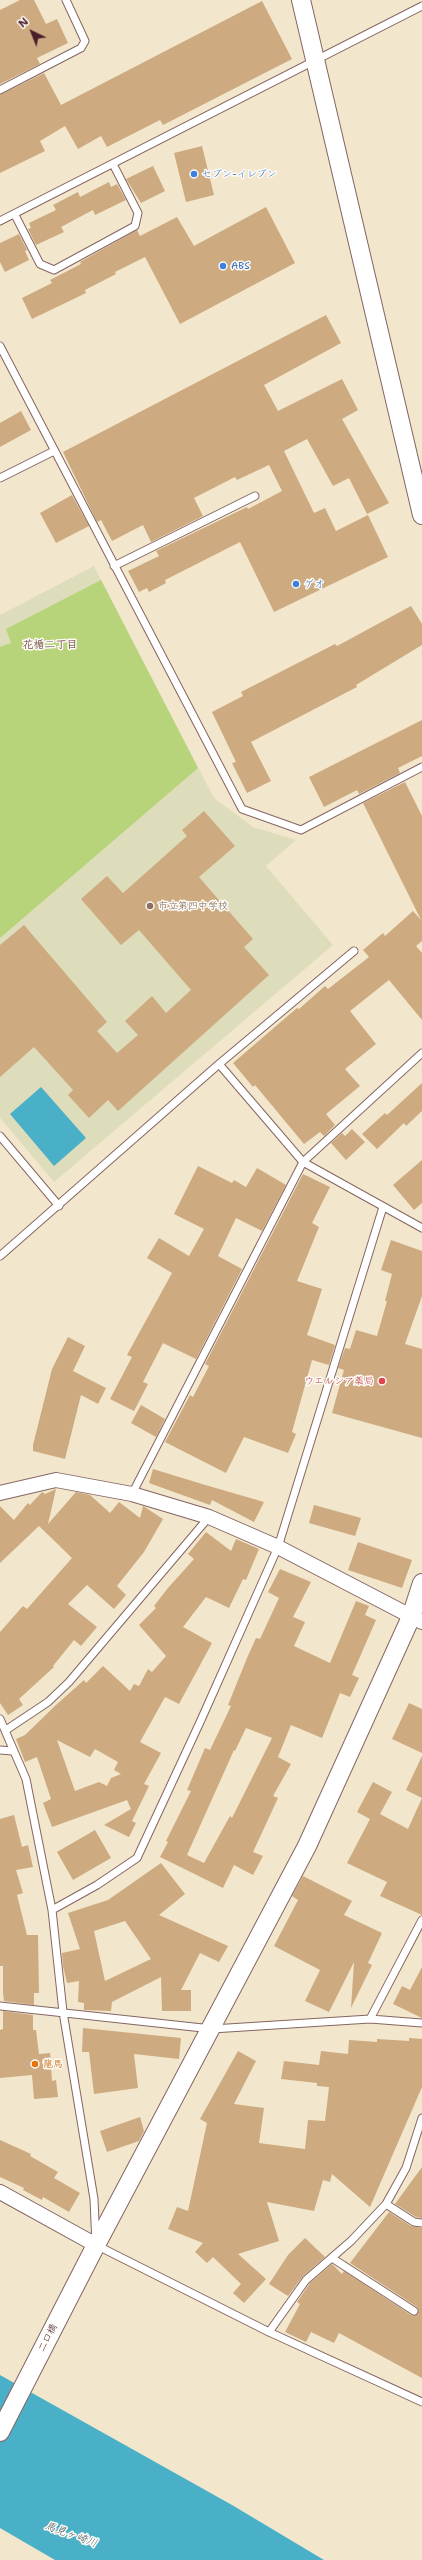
<!DOCTYPE html>
<html>
<head>
<meta charset="utf-8">
<style>
  body { margin:0 }
  #map { position:relative; width:422px; height:2560px; overflow:hidden; background:#f2e7cc; font-family:"Shantell Sans",sans-serif }
  canvas { display:block }
  .north { position:absolute; left:12px; top:12px; width:40px; height:40px; -webkit-text-stroke:3px #fdfcf7; paint-order:stroke; rotate:317deg; font-size:11px; font-weight:700; line-height:16px; text-align:center; color:#4a1f2b }
  .north::after { content:''; display:block; margin:auto; width:14px; height:18px; background:#4a1f2b; clip-path:polygon(50% 0,100% 100%,50% 72%,0 100%) }
</style>
</head>
<body>
<div id="map">
<canvas width="422" height="2560"></canvas>
<div class="north">N</div>
</div>
<script>
const c = document.querySelector('canvas').getContext('2d');
c.lineJoin = 'round';
function paint(path, color) {
  c.fillStyle = color;
  c.fill(path, 'evenodd');
}
function toPath(rows) {
  const path = new Path2D();
  for (const r of rows) {
    path.moveTo(r[0], r[1]);
    for (let i = 2; i < r.length; i += 2) path.lineTo(r[i], r[i + 1]);
  }
  return path;
}
function stroke(path, color, width, dash) {
  c.strokeStyle = color;
  c.lineWidth = width;
  c.lineCap = dash ? 'butt' : 'round';
  c.setLineDash(dash || []);
  c.stroke(path);
}
function write(font, color, halo, rows, align = 'center') {
  c.font = font + ' "Shantell Sans","Klee One",sans-serif';
  c.lineWidth = 3;
  c.setLineDash([]);
  c.textBaseline = 'middle';
  c.strokeStyle = halo;
  c.fillStyle = color;
  for (const [text, x, y, turn = 0] of rows) {
    c.save();
    c.translate(x, y);
    c.rotate((+turn || 0) * Math.PI / 180);
    c.textAlign = isNaN(turn) ? turn : align;
    if (halo) c.strokeText(text, 0, 0);
    c.fillText(text, 0, 0);
    c.restore();
  }
}
paint(toPath([
  [94,566,214,798,253,827,296,840,266,866,333,945,54,1182,0,1118,0,615]
]), '#deddbb');
paint(toPath([
  [101,580,198,768,0,938,0,647,11,643,6,629]
]), '#b7d47a');
paint(toPath([
  [41,1087,86,1138,54,1166,10,1114],
  [0,2375,232,2505,324,2560,55,2560,0,2528]
]), '#49b0c8');
paint(toPath([
  [20,0,34,0,46,24,57,19,68,43,37,58,40,64,0,84,0,10],
  [262,1,292,59,163,125,160,120,107,147,101,136,78,149,65,126,40,141,45,151,0,173,0,95,44,73,61,105],
  [202,146,214,195,186,202,174,153],
  [153,166,165,191,141,203,126,179],
  [109,182,111,187,117,184,126,200,95,215,93,210,61,227,64,232,36,245,28,229,31,228,29,223,56,210,53,205,78,192,80,197],
  [266,207,295,263,180,324,145,257,115,272,116,274,85,290,86,293,32,319,22,298,52,283,50,280,81,264,80,262,137,230,140,236,177,217,194,246],
  [19,234,27,250,25,251,29,260,5,272,0,262,0,243],
  [326,315,341,343,264,385,278,411,342,379,358,410,342,419,389,503,367,514,349,478,333,486,307,439,284,451,314,513,325,508,336,531,368,515,388,557,274,612,240,542,165,580,166,583,149,592,147,588,139,592,128,571,159,556,156,551,247,507,248,509,282,491,269,465,237,480,235,477,194,498,203,516,151,542,143,525,112,541,101,520,97,522,63,452],
  [21,411,31,430,0,447,0,423],
  [72,495,89,526,56,543,40,513],
  [411,606,422,624,422,645,356,685,357,687,251,742,271,781,247,793,232,763,236,762,212,712,243,696,241,692,335,644,337,646],
  [422,720,422,756,398,768,400,773,359,794,357,790,324,807,309,777],
  [405,782,422,816,422,941,416,946,422,953,422,1020,389,980,350,1011,376,1044,345,1069,360,1086,326,1114,335,1125,324,1136,320,1132,304,1144,255,1085,253,1087,233,1063,297,1008,299,1009,325,986,328,989,369,957,363,950,383,933,385,936,413,911,421,920,363,803],
  [204,811,235,846,199,877,253,939,244,947,269,975,118,1111,108,1100,89,1118,68,1095,73,1090,34,1047,0,1077,0,945,24,925,107,1022,97,1031,117,1053,138,1035,125,1021,152,996,166,1013,191,990,139,930,121,945,81,899,107,876,123,893,187,836,182,830],
  [422,1083,422,1111,406,1126,404,1123,377,1149,362,1134,385,1113,387,1115],
  [352,1129,365,1142,346,1160,331,1143,342,1133,345,1136],
  [422,1160,422,1203,414,1210,393,1185],
  [198,1166,232,1183,234,1180,246,1187,257,1168,286,1185,262,1231,236,1218,218,1256,242,1269,196,1359,163,1343,143,1382,148,1384,134,1411,110,1399,132,1357,127,1355,172,1273,147,1258,159,1238,189,1256,204,1229,174,1214],
  [303,1174,330,1187,312,1223,319,1227,297,1281,322,1289,307,1335,335,1345,329,1365,312,1360,292,1432,296,1434,288,1453,244,1437,226,1473,165,1442,190,1395,193,1397,209,1366,205,1364],
  [391,1240,422,1251,422,1296,405,1344,422,1349,422,1438,332,1413,344,1370,338,1368,345,1348,350,1349,356,1330,377,1336,387,1301,385,1301,392,1274,381,1270],
  [68,1337,85,1346,73,1371,106,1388,98,1404,81,1395,65,1459,33,1451,33,1445,52,1369],
  [141,1405,165,1419,156,1437,131,1423],
  [153,1469,202,1484,264,1502,254,1522,212,1500,210,1505,149,1483],
  [56,1489,48,1524,76,1492,90,1495,110,1513,119,1502,140,1518,143,1506,163,1519,144,1552,117,1586,126,1595,114,1609,87,1585,68,1604,97,1627,81,1646,74,1640,53,1666,54,1667,19,1699,23,1705,8,1715,0,1703,0,1632,23,1606,27,1609,72,1558,39,1526,0,1563,0,1506,14,1520,28,1503,30,1505,42,1492,45,1494],
  [314,1505,361,1518,355,1536,309,1523],
  [206,1532,231,1551,236,1539,259,1549,246,1580,243,1579,229,1608,206,1597,183,1627,212,1643,179,1704,165,1697,140,1742,161,1753,144,1784,149,1786,132,1821,136,1823,129,1837,104,1825,131,1809,127,1800,52,1827,43,1803,51,1799,37,1757,25,1762,16,1739,25,1735,56,1705,84,1680,86,1683,103,1666,130,1691,134,1684,139,1686,148,1669,152,1672,166,1656,139,1625,156,1608,154,1606,168,1588,194,1559,188,1554],
  [57,1740,90,1757,95,1749,118,1762,114,1770,121,1774,111,1778,107,1786,99,1782,75,1791],
  [358,1542,412,1560,402,1588,348,1570],
  [280,1569,311,1582,293,1617,305,1622,294,1646,330,1663,356,1601,369,1606,365,1615,376,1620,352,1675,359,1678,350,1697,340,1693,322,1738,291,1725,278,1757,291,1764,273,1796,278,1798,253,1852,263,1856,253,1875,234,1865,223,1888,160,1857,168,1842,166,1841,191,1791,187,1790,205,1748,210,1750,231,1706,228,1705,247,1658,256,1638,260,1639,279,1598,268,1592],
  [246,1728,272,1738,232,1818,230,1816,204,1863,187,1855,234,1750,235,1751],
  [409,1703,422,1709,422,1753,392,1739],
  [422,1756,422,1798,406,1790],
  [373,1782,392,1792,380,1814,408,1829,422,1798,422,1915,380,1896,387,1882,347,1863,370,1819,357,1812],
  [14,1815,22,1847,28,1845,33,1867,16,1870,23,1893,17,1895,27,1935,38,1935,39,1993,34,1993,34,2005,4,2001,3,1993,3,1966,0,1966,0,1819],
  [95,1830,111,1858,73,1880,57,1852],
  [161,1863,185,1894,159,1915,228,1946,219,1962,200,1953,181,1990,191,1990,191,2011,162,2011,161,1977,112,2002,111,2011,84,2010,84,2003,78,2002,79,1981,67,1983,63,1966,62,1953,80,1949,68,1913,108,1900],
  [125,1921,151,1959,105,1981,94,1931],
  [303,1876,352,1901,344,1915,382,1933,368,1963,372,1965,351,2008,354,1962,329,2012,305,2001,320,1970,274,1946,298,1900,292,1896],
  [422,1967,422,2018,393,2004,402,1986,410,1990],
  [3,2011,33,2015,33,2030,36,2030,39,2054,50,2053,52,2081,56,2080,58,2097,34,2099,32,2075,0,2078,0,2030,3,2029],
  [83,2028,181,2038,179,2059,134,2054,138,2088,94,2094,89,2052,82,2052],
  [409,2038,422,2039,422,2087,370,2207,332,2174,330,2182,323,2180,314,2211,267,2202,279,2241,238,2254,266,2279,244,2303,233,2293,241,2284,213,2257,207,2263,195,2252,203,2243,168,2229,177,2207,188,2211,207,2123,200,2119,238,2051,256,2061,234,2104,264,2108,259,2143,305,2149,308,2120,325,2121,329,2087,317,2086,317,2083,281,2079,284,2061,319,2065,321,2051,348,2054,349,2040,377,2042,377,2039,409,2041],
  [140,2117,144,2131,139,2141,107,2152,100,2131],
  [0,2140,31,2154,30,2156,58,2172,54,2178,80,2193,69,2212,43,2197,42,2200,23,2190,24,2188,0,2177],
  [422,2167,422,2218,416,2217,395,2204],
  [389,2212,411,2226,422,2228,422,2378,339,2333,334,2343,311,2332,306,2342,285,2332,300,2304,297,2302,310,2283,332,2264,342,2274,344,2271,411,2315,418,2314,417,2307,350,2263],
  [305,2238,325,2257,303,2276,288,2296,269,2284,288,2255]
]), '#cdaa7f');
const service = toPath([
  [0,90,81,48,85,41,66,0],
  [15,215,40,264,54,270,135,226,138,213,113,164],
  [0,221,422,6],
  [0,346,242,809,301,830,422,767],
  [0,478,54,451],
  [114,566,255,496],
  [219,1064,303,1162,422,1228],
  [0,1136,59,1206],
  [0,1256,219,1064,354,951],
  [132,1494,303,1162,422,1053],
  [0,1719,26,1779,52,1910,63,2012,94,2199,96,2245,269,2332,422,2402],
  [6,1730,48,1702,69,1682,209,1517],
  [0,1750,12,1751],
  [52,1910,97,1885,137,1858,201,1720,278,1547,383,1207],
  [0,2006,212,2029,370,2019,422,2023],
  [370,2019,422,1920],
  [386,2204,414,2222,422,2223],
  [332,2258,414,2311],
  [269,2332,306,2280,351,2241,386,2204,406,2168,422,2118]
]);
const minor = toPath([
  [0,1493,56,1480,132,1494,209,1517,278,1547,422,1622],
  [0,2192,96,2245]
]);
const tertiary = toPath([
  [301,0,422,515],
  [0,2432,96,2245,307,1846,411,1617,422,1583]
]);
stroke(service, '#856563', 9);
stroke(minor, '#856563', 16);
stroke(tertiary, '#856563', 20);
stroke(service, '#fff', 7);
stroke(minor, '#fff', 14);
stroke(tertiary, '#fff', 18);
for (const [x, y, r, color] of [
  [194,174,4,"#3f7fe0"],
  [223,266,4,"#3f7fe0"],
  [296,584,4,"#3f7fe0"],
  [150,906,4,"#8d6e63"],
  [382,1381,4,"#e0444e"],
  [35,2064,4,"#e8710a"]
]) {
  const dot = new Path2D();
  dot.arc(x, y, r, 0, 2 * Math.PI);
  c.fillStyle = color;
  c.fill(dot);
  stroke(dot, '#fdfcf7', 1.5);
}
write('10px', '#366cbe', '#fdfcf7', [
  ["セブン-イレブン",202,174],
  ["ABS",231,266],
  ["ゲオ",304,584]
], 'left');
write('10px', '#785e54', '#fdfcf7', [
  ["市立第四中学校",158,906]
], 'left');
write('10px', '#be3a42', '#fdfcf7', [
  ["ウエルシア薬局",374,1381]
], 'right');
write('10px', '#c56008', '#fdfcf7', [
  ["龍馬",43,2064]
], 'left');
write('10px', '#4a1f2b', '#fdfcf7', [
  ["二口橋",48,2338,-63]
]);
write('bold 11px', '#785048', '#fdfcf7', [
  ["花楯二丁目",50,645]
]);
write('italic 11px', '#4a596a', '#fdfcf7', [
  ["馬見ヶ崎川",71,2535,20]
]);
</script>
</body>
</html>
